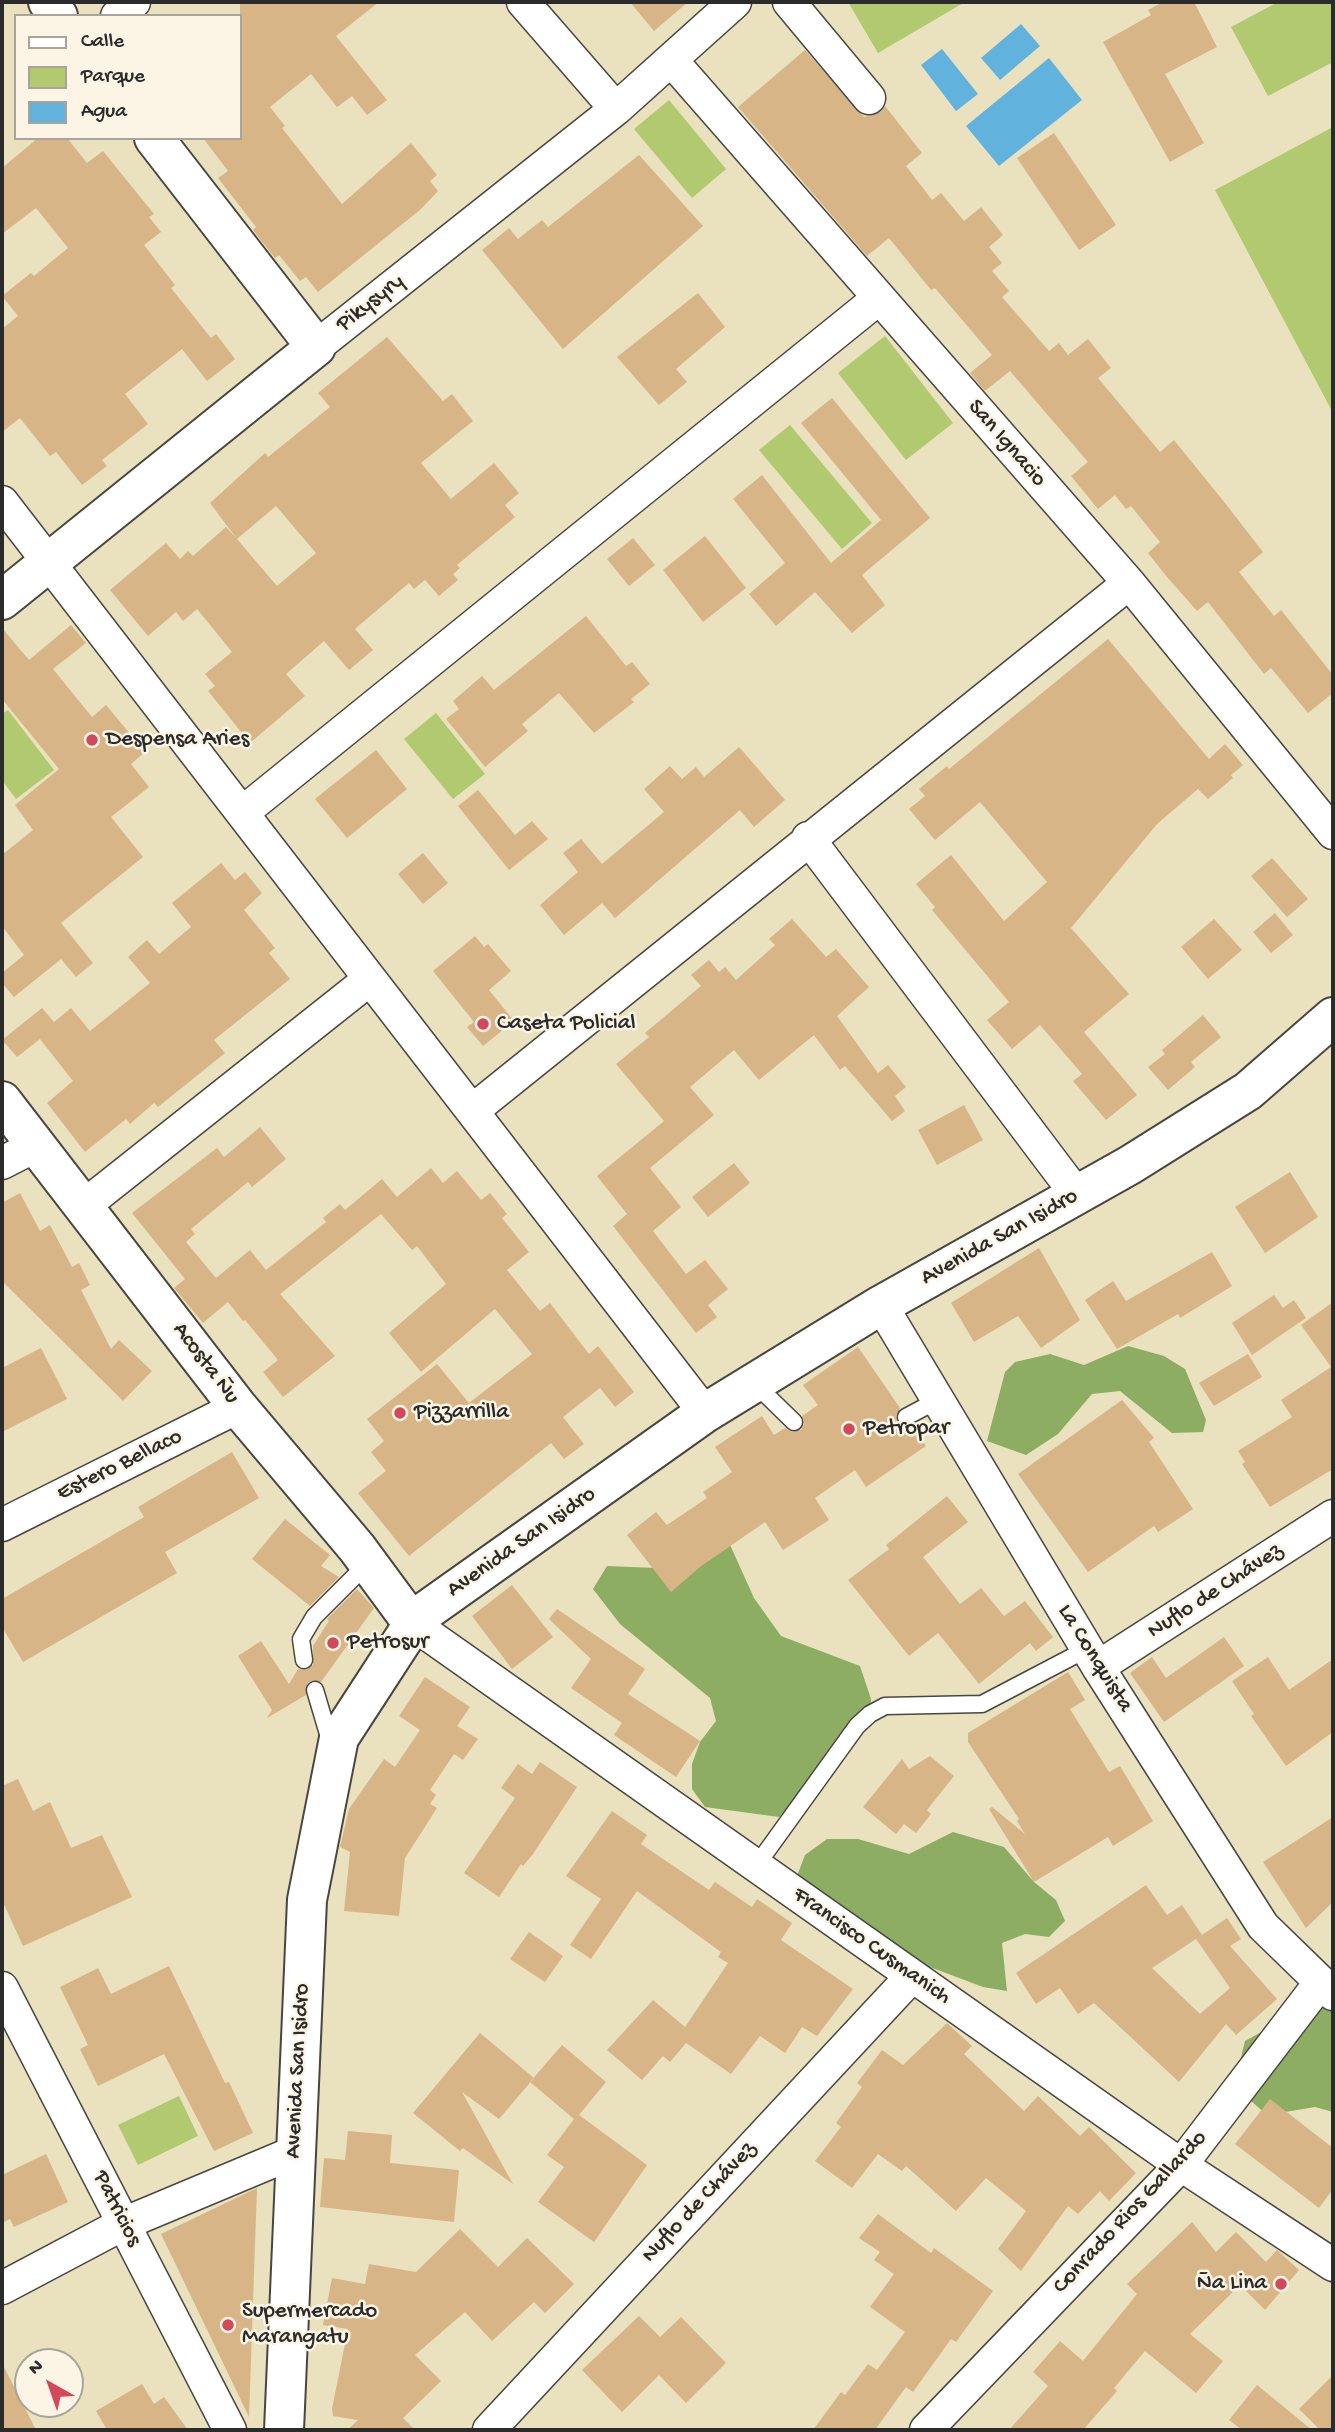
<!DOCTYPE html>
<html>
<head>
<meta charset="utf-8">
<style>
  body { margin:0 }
  #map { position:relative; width:1335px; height:2432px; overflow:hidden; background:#eae1be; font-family:"Gochi Hand",sans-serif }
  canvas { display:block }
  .frame { position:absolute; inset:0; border:4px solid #2b2b2b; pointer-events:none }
  .legend { position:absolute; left:14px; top:14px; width:228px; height:126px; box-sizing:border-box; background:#fcf5e5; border:2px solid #a8a49b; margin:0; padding:9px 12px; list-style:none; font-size:21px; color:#2b2b2b }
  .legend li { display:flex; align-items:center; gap:14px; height:35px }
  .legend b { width:35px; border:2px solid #a8a49b }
  .north { position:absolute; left:14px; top:2348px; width:70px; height:70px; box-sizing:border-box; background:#fcf5e5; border:2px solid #a8a49b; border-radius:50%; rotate:320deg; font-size:19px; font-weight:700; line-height:28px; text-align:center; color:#2b2b2b }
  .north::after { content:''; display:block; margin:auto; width:24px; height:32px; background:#d1495b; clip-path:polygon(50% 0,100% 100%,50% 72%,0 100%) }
</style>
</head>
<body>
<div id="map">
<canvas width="1335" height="2432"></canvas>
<div class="frame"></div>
<ul class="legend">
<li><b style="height:9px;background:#fff"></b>Calle</li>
<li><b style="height:19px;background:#b1c96f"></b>Parque</li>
<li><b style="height:19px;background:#61b2dc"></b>Agua</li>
</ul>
<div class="north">N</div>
</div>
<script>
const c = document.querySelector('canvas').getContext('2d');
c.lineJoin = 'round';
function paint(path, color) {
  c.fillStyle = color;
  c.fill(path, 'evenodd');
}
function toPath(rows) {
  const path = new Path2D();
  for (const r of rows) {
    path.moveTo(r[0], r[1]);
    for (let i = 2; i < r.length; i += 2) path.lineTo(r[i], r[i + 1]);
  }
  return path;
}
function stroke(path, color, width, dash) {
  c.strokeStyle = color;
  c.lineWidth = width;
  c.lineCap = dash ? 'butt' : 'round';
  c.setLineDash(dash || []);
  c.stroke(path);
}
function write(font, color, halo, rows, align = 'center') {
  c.font = font + ' "Gochi Hand",sans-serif';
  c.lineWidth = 5;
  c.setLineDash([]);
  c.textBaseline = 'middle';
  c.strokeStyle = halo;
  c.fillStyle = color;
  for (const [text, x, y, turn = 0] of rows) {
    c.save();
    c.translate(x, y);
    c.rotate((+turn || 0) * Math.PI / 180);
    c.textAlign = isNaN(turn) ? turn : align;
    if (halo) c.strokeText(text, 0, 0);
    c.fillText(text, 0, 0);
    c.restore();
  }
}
paint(toPath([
  [848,2,965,2,878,53],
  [1278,2,1333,2,1333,62,1268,96,1231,27],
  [669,100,726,169,692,198,634,129],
  [1333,127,1333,413,1215,190],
  [885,336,953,423,906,460,838,373],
  [790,425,872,523,842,549,759,450],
  [8,710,54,770,16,799,2,780,2,714],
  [436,713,485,774,453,799,404,739],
  [179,2096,198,2136,138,2165,118,2125]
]), '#b1c96f');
paint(toPath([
  [1128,1346,1164,1356,1185,1369,1206,1420,1203,1432,1172,1433,1120,1391,1092,1394,1058,1434,1026,1455,987,1441,1005,1372,1015,1362,1050,1354,1084,1365],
  [726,1536,754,1598,781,1636,860,1666,871,1699,870,1722,850,1747,779,1817,705,1807,692,1789,692,1764,700,1742,716,1721,710,1698,620,1624,593,1589,607,1566,681,1569],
  [953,1832,1004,1847,1034,1882,1056,1900,1065,1921,1049,1937,1025,1934,1002,1943,1007,1991,983,1987,858,1940,797,1876,805,1855,827,1839,858,1839,909,1854],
  [1314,2003,1333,2010,1333,2112,1315,2107,1267,2115,1234,2086,1245,2041]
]), '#8cad62');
paint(toPath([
  [1021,24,1040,46,1000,80,981,58],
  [942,49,978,94,956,111,921,65],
  [1049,58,1082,100,999,166,966,126]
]), '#61b2dc');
paint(toPath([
  [240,2,379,2,336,36,387,100,367,115,352,96,337,107,311,74,270,107,285,126,282,128,342,204,411,143,437,175,430,181,438,191,421,209,318,292,306,277,300,281,279,255,275,258,253,230,256,227,218,178,228,171,203,138,240,138],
  [630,2,688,2,654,31],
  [1163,2,1194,2,1217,47,1165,74,1204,143,1170,162,1103,42,1151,15,1148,10],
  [805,50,864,117,880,112,885,106,922,153,906,166,932,200,941,193,964,221,981,207,1003,235,989,247,1002,263,992,271,1009,291,1002,297,1049,351,1059,343,1068,355,1088,339,1111,368,1098,378,1160,452,1174,440,1225,503,1263,552,1239,572,1274,616,1281,610,1333,675,1333,693,1308,713,1271,668,1264,674,1208,602,1197,611,1167,577,1148,553,1160,542,1131,506,1126,509,1115,495,1098,509,1071,476,1088,462,1010,371,985,391,970,373,992,355,935,288,931,290,889,238,867,256,738,107],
  [1054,133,1116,225,1079,250,1017,158],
  [38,138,67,138,87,163,103,151,154,214,149,217,161,232,144,245,175,285,171,288,211,338,216,334,235,359,207,381,182,349,125,394,148,424,102,460,107,466,82,485,56,452,50,456,20,418,2,432,2,329,18,316,2,296,31,273,34,276,68,248,36,208,2,234,2,168],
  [639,155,703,226,563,349,482,250,509,228,518,239,542,220,548,227],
  [698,293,725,327,676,369,687,382,659,405,617,357],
  [387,337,443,401,452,394,473,421,421,463,451,499,494,463,519,493,505,505,515,517,457,565,460,568,453,574,458,580,439,596,425,580,414,589,409,583,355,629,373,650,349,670,324,641,286,674,305,696,250,743,208,691,215,686,205,674,232,652,197,609,183,621,176,612,148,636,110,590,166,543,180,559,188,551,193,556,226,527,237,539,210,503,265,453,268,457,330,407,318,393],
  [276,506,316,553,277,586,237,539],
  [832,398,930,518,862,575,885,605,852,633,815,592,776,626,749,594,785,563,733,499,762,475,831,563,881,520,801,423],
  [705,536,746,588,703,622,663,570],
  [633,538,655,565,629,586,607,559],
  [586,616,626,666,632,662,650,684,631,699,634,702,594,733,559,693,522,724,528,731,485,767,446,719,459,709,453,701,482,676,494,690],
  [71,625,86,643,53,669,92,717,106,705,145,752,131,764,149,787,111,817,143,857,61,923,93,963,76,977,61,959,14,997,2,983,2,973,24,955,2,926,2,855,33,830,15,805,59,769,2,699,2,628,29,660],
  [1108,639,1209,759,1225,744,1243,765,1231,775,1233,778,1208,799,1198,789,1157,824,1071,928,1129,994,1084,1032,1137,1095,1106,1120,1073,1081,1082,1074,1040,1025,1012,1049,987,1020,1009,1002,932,910,935,907,916,884,951,855,1004,921,1047,882,980,802,935,840,909,809,925,796,919,789,947,766,949,769],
  [739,747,785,800,754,827,740,810,615,918,602,903,564,935,540,905,578,872,563,853,581,839,602,864,664,812,644,789,670,766,682,779,696,767,704,777],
  [376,750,407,789,347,838,315,799],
  [478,790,515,835,532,821,548,839,509,870,458,806],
  [423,853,448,883,423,904,398,874],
  [1272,858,1308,899,1287,917,1251,876],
  [221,863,235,880,245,872,262,893,244,910,275,948,269,953,290,979,214,1040,225,1053,158,1107,154,1103,130,1124,126,1119,85,1152,47,1103,73,1081,40,1039,17,1057,2,1040,42,1008,54,1022,71,1008,90,1031,150,983,128,957,147,940,159,954,191,927,172,903],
  [1275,913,1293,935,1271,953,1253,932],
  [792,919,826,957,836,949,869,987,837,1016,878,1073,888,1065,906,1087,895,1096,905,1111,892,1121,845,1066,840,1070,814,1035,759,1080,734,1050,690,1087,714,1115,650,1168,681,1207,653,1231,686,1274,705,1260,728,1289,708,1305,717,1317,696,1333,613,1226,627,1214,597,1176,664,1121,616,1064,649,1037,645,1033,701,986,691,975,709,960,719,972,725,967,736,980,775,945,769,939],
  [1214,919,1242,950,1208,979,1181,947],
  [475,936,484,947,488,944,511,971,489,990,514,1021,483,1046,467,1027,474,1022,433,971],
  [1203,1015,1221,1037,1191,1062,1195,1067,1168,1090,1148,1067,1165,1054,1162,1050],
  [964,1105,983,1140,937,1165,918,1130],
  [260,1127,286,1159,252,1187,248,1182,191,1229,195,1234,186,1242,216,1278,250,1250,266,1270,326,1222,323,1218,340,1204,345,1210,382,1179,397,1197,431,1168,443,1183,457,1171,481,1200,490,1193,507,1214,502,1218,529,1252,507,1270,540,1311,550,1303,589,1354,598,1346,634,1392,615,1407,600,1388,563,1417,584,1444,564,1459,551,1443,409,1556,358,1493,386,1471,371,1452,384,1441,367,1419,437,1364,469,1403,532,1354,495,1309,421,1372,389,1333,446,1284,417,1246,412,1250,381,1214,280,1294,335,1356,283,1397,263,1372,278,1360,245,1320,243,1321,228,1302,203,1323,174,1288,185,1279,132,1213,217,1148,224,1157],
  [734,1163,750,1183,708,1217,692,1197],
  [1290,1172,1318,1217,1265,1253,1235,1207],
  [20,1193,40,1231,50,1225,72,1267,79,1263,90,1285,81,1290,111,1349,119,1340,152,1371,123,1401,2,1281,2,1203],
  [1039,1248,1080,1320,1041,1348,1018,1316,974,1342,951,1303],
  [1212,1252,1232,1286,1180,1318,1178,1314,1117,1349,1085,1300,1113,1281,1126,1301],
  [1274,1295,1283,1308,1294,1300,1306,1318,1252,1355,1232,1323],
  [1333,1302,1333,1469,1270,1507,1242,1464,1245,1462,1238,1451,1292,1417,1281,1400,1331,1367,1301,1325],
  [858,1347,900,1408,896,1416,897,1422,905,1427,912,1426,926,1446,866,1487,855,1470,815,1498,829,1520,783,1550,765,1522,700,1567,671,1592,627,1535,656,1512,667,1525,707,1498,703,1492,732,1472,715,1447,762,1416,774,1435,785,1428,792,1432,801,1430,804,1424,802,1416,818,1405,803,1385],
  [41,1348,67,1399,2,1432,2,1368],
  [1248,1354,1262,1377,1214,1406,1199,1383],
  [1122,1400,1154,1438,1149,1442,1193,1509,1158,1532,1154,1526,1088,1572,1018,1474],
  [232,1452,259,1498,165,1552,177,1573,23,1662,2,1627,2,1599,144,1517,138,1507],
  [947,1496,968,1522,923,1557,960,1604,981,1588,1004,1616,1025,1601,1053,1637,1036,1651,1030,1643,979,1684,938,1633,909,1656,848,1580,889,1549,886,1545],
  [285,1519,330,1555,321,1566,339,1577,310,1606,252,1559],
  [512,1585,553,1637,512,1669,472,1616],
  [357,1589,374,1608,321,1682,308,1682,306,1695,267,1718,272,1710,238,1656,261,1641,289,1684,298,1669,306,1670,313,1665,313,1646,329,1621,327,1619],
  [557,1609,645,1669,628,1694,700,1741,676,1777,614,1735,622,1723,571,1688,591,1659,549,1619],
  [1224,1637,1244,1666,1164,1722,1130,1673,1152,1657,1166,1678],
  [1268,1657,1289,1690,1333,1659,1333,1732,1286,1766,1251,1716,1254,1714,1232,1681],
  [1068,1672,1085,1700,1070,1709,1109,1772,1120,1766,1153,1821,1113,1846,1108,1837,1034,1882,989,1809,992,1807,1025,1834,1017,1821,1019,1819,968,1742,968,1733],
  [425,1677,470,1707,457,1726,478,1739,463,1760,454,1754,430,1790,436,1795,430,1804,437,1808,405,1858,399,1916,344,1911,350,1852,340,1847,349,1809,384,1759,395,1767,420,1730,399,1716],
  [930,1756,954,1776,927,1810,931,1814,916,1833,904,1824,896,1834,863,1807,902,1759,909,1769],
  [540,1762,577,1787,533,1854,523,1866,521,1864,499,1897,464,1873,515,1798,501,1788,518,1764,532,1774],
  [18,1779,33,1811,50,1802,71,1848,102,1835,132,1897,23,1946,2,1900,2,1786],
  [612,1811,647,1835,641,1844,709,1890,715,1882,752,1907,757,1899,792,1923,781,1940,853,1989,817,2036,802,2027,785,2053,760,2036,731,2074,686,2043,670,2062,663,2056,642,2080,607,2050,653,2000,685,2027,728,1963,718,1957,721,1952,637,1891,591,1959,570,1945,601,1899,566,1876],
  [1333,1817,1333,1902,1306,1928,1263,1862],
  [1146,1885,1167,1915,1182,1905,1202,1935,1152,1968,1200,2014,1230,1988,1196,1939,1227,1918,1241,1939,1230,1946,1277,1999,1236,2035,1226,2024,1179,2082,1094,2003,1078,2014,1060,1988,1036,2004,1016,1973],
  [529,1932,563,1956,545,1982,510,1959],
  [169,1966,225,2083,229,2082,253,2133,214,2151,164,2054,98,2086,80,2049,88,2045,60,1987,98,1968,111,1994],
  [947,2023,972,2046,964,2054,1024,2111,1038,2096,1080,2136,1089,2127,1136,2173,1109,2201,1100,2191,1078,2214,1068,2206,1021,2271,998,2249,1026,2211,986,2178,956,2211,906,2166,902,2171,878,2154,852,2188,815,2161,841,2127,836,2123,862,2087,857,2083,882,2050,903,2065],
  [480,2033,534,2078,499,2119,462,2092,513,2184,463,2148,460,2151,413,2113],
  [562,2045,606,2082,579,2115,647,2165,594,2242,538,2202,564,2167,547,2155,574,2119,530,2082],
  [1270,2099,1333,2148,1333,2189,1319,2208,1235,2144],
  [348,2131,392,2135,390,2163,459,2170,454,2222,320,2207,324,2158,345,2160],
  [46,2154,68,2202,14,2227,10,2219,2,2223,2,2175],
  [257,2188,249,2417,161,2234],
  [878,2214,931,2253,934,2248,993,2291,956,2342,951,2339,913,2392,906,2387,875,2430,813,2430,841,2392,845,2395,868,2364,877,2370,905,2332,870,2307,894,2274,874,2260,880,2252,859,2238],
  [1192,2222,1216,2252,1236,2232,1266,2262,1277,2250,1299,2270,1265,2310,1240,2285,1190,2334,1223,2361,1196,2393,1145,2351,1114,2388,1117,2391,1083,2430,1009,2430,1048,2386,1033,2372,1060,2341,1083,2361,1137,2294,1127,2284],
  [460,2229,498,2267,527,2238,574,2284,545,2313,534,2302,492,2341,465,2312,415,2355,441,2381,403,2418,415,2430,347,2430,358,2420,333,2416,332,2409,348,2329,323,2325,332,2278,365,2284,369,2264,416,2272],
  [639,2316,660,2337,681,2317,726,2363,686,2403,659,2375,622,2412,582,2370],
  [2,2363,36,2430,2,2430],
  [1333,2375,1333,2430,1320,2430,1299,2409],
  [142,2384,154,2404,164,2397,188,2430,107,2430,96,2411],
  [1257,2385,1312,2430,1242,2430,1229,2420]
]), '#d8b586');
const service = toPath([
  [754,1383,794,1422],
  [906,1417,938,1400],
  [304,1660,301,1639,314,1617,368,1563],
  [315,1690,331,1744],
  [756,1866,857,1726,870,1714,885,1706,982,1704,1087,1649]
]);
const minor = toPath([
  [523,2,616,109],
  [789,2,869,98],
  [117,16,134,2],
  [672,61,1129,583,1333,833],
  [316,347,616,109,735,2],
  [2,502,705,1413],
  [242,813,879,298],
  [808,838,1077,1195],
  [472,1111,1129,583],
  [2,1163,35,1146],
  [85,1205,370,979],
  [881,1305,1098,1667,1263,1926,1333,1994],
  [2,1525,238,1407],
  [413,1624,1181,2165,1333,2265],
  [1098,1667,1333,1516],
  [2,1988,230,2430],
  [2,2288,123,2224,295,2152],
  [489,2430,912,1976],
  [926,2430,1181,2165,1320,1983]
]);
const tertiary = toPath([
  [48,2,58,16],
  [2,600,316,347,154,138],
  [2,1101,238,1407,357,1548,413,1624]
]);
const secondary = toPath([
  [284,2430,307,1900,339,1738,413,1624,423,1613,705,1413,881,1305,1130,1165,1248,1091,1333,1017]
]);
stroke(service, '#484641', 19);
stroke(minor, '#484641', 35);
stroke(tertiary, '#484641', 42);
stroke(secondary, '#484641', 42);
stroke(service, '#fff', 16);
stroke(minor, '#fff', 32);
stroke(tertiary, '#fff', 38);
stroke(secondary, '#fff', 38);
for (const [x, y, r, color] of [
  [92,740,7,"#d1495b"],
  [483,1024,7,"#d1495b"],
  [400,1413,7,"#d1495b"],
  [849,1429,7,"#d1495b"],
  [333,1643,7,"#d1495b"],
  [1281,2284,7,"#d1495b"],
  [228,2325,7,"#d1495b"]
]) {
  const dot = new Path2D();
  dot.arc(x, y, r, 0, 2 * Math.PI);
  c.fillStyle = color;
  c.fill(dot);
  stroke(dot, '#fcf5e5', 2.5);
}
write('23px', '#2b2b2b', '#fcf5e5', [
  ["Pikysyry",371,304,-38],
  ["San Ignacio",1006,444,49],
  ["Avenida San Isidro",1000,1238,-29],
  ["Acosta Ñu",205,1364,53],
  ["Estero Bellaco",120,1466,-26],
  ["Avenida San Isidro",522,1543,-35],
  ["Nuflo de Chávez",1216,1592,-33],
  ["La Conquista",1094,1659,58],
  ["Francisco Cusmanich",871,1947,35],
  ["Avenida San Isidro",299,2071,-87],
  ["Nuflo de Chávez",700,2203,-47],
  ["Patricios",116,2209,63],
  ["Conrado Rios Gallardo",1131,2213,-47]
]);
write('23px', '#2b2b2b', '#fcf5e5', [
  ["Despensa Aries",106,740],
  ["Caseta Policial",497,1024],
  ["Pizzarrilla",414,1413],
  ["Petropar",863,1429],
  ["Petrosur",347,1643],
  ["Ña Lina",1267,2284,"right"],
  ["Supermercado",242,2312],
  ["Marangatu",242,2338]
], 'left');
</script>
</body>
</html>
